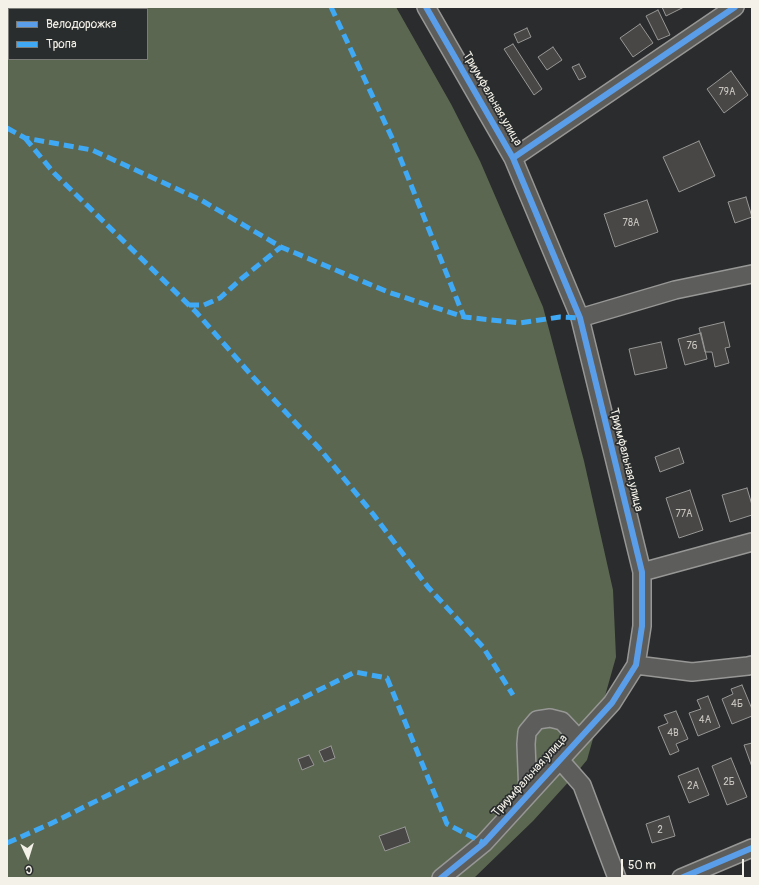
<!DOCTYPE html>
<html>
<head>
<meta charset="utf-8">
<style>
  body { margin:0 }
  #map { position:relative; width:759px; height:885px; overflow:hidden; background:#2b2c2d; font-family:Pangolin,sans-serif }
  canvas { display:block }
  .frame { position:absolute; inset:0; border:8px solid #f4f1e8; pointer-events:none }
  .legend { position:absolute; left:8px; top:8px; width:140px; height:52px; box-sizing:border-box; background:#2a2d2e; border:1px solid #7b7b78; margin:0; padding:5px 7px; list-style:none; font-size:12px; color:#f4f1e8 }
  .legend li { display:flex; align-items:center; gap:8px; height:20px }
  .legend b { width:20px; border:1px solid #7b7b78 }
  .north { position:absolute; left:8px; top:837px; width:40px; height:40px; -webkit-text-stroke:3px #2a2d2e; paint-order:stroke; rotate:176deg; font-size:11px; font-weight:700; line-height:16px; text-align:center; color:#f4f1e8 }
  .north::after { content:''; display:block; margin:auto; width:14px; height:18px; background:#f4f1e8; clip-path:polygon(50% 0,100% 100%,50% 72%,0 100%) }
  .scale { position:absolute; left:621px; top:859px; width:123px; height:18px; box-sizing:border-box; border:2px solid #f4f1e8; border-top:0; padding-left:5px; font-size:12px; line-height:14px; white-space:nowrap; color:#f4f1e8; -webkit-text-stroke:3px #2a2d2e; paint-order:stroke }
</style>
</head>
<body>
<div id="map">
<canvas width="759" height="885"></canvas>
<div class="frame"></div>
<ul class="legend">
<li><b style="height:5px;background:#5a9eea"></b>Велодорожка</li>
<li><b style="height:5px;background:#3fa9f5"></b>Тропа</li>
</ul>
<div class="north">С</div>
<div class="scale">50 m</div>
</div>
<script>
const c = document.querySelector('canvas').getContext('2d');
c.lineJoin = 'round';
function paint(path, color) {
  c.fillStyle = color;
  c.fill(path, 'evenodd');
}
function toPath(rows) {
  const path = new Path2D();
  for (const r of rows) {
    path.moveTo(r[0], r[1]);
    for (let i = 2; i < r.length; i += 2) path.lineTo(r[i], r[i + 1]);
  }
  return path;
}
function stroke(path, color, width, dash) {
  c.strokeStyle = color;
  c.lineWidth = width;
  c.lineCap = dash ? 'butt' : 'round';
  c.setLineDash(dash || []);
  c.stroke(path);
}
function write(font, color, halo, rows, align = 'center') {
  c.font = font + ' Pangolin,sans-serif';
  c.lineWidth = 3.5;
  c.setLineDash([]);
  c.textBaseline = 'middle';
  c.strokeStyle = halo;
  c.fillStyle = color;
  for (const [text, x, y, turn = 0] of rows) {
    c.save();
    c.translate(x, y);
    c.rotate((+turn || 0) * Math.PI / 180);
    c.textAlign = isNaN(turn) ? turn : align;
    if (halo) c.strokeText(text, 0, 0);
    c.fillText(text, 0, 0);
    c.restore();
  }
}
paint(toPath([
  [7,7,396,7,451,104,480,161,543,307,584,461,613,590,616,657,587,760,573,777,533,821,474,878,7,878],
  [9,9,147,9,147,59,9,59]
]), '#5b6751');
const building = toPath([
  [662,7,684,7,666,16,662,7],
  [658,10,670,35,658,40,646,16,658,10],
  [640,24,653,43,633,57,620,38,640,24],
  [527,28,531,37,518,43,514,34,527,28],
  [513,44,542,89,534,95,504,49,513,44],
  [553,47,562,60,547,70,538,57,553,47],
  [579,64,586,77,579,80,572,67,579,64],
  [731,71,748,95,724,113,707,89,731,71],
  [699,141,715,176,679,192,663,157,699,141],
  [746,197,752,217,735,223,728,202,746,197],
  [647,200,658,232,615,247,604,214,647,200],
  [724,322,730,347,725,348,729,363,715,367,712,352,705,352,699,328,724,322],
  [701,333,707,359,685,365,678,339,701,333],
  [661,342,667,368,635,375,629,349,661,342],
  [679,448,684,463,660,472,655,457,679,448],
  [747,488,752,505,752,515,730,522,722,495,747,488],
  [690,490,703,530,679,538,666,498,690,490],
  [742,685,752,709,752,716,732,724,722,699,733,694,731,689,742,685],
  [708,696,720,727,698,736,689,713,701,709,697,700,708,696],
  [676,711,688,739,676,744,679,751,670,755,658,727,668,723,664,715,676,711],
  [752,743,752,767,744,745,752,743],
  [331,746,335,758,324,762,319,751,331,746],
  [309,755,314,765,302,770,298,759,309,755],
  [731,758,747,797,727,805,712,766,731,758],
  [698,768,709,795,689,803,678,776,698,768],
  [669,816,675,836,652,843,646,824,669,816],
  [405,827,410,842,385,851,379,836,405,827]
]);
paint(building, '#494746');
stroke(building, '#979796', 1);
const minor = toPath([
  [426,7,513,158,580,318,642,572,642,626,636,665,612,703,484,843,441,878],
  [513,158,735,7],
  [580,318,675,290,752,274],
  [642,572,752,542],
  [636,665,692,672,748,666,752,665],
  [560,760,582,785,617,878],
  [528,795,526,744,527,732,537,720,550,718,562,721,579,739],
  [681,878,752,848]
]);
stroke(minor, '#979796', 20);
stroke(minor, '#5d5d5c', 17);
stroke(toPath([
  [331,7,393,140,464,317],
  [103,9,107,7],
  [7,53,9,52],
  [7,128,25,138,92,150,201,200,281,247,388,292,464,317,520,323,560,317,580,318],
  [25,138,54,173,196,312,253,377,319,448,373,514,428,587,483,647,513,695],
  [189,305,204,305,220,298,241,279,281,247],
  [7,843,50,824,355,672,387,678,447,824,484,843]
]), '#3fa9f5', 5, [10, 5]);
stroke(toPath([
  [426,7,513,158,580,318,642,572,642,626,636,665,612,703,484,843,441,878],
  [513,158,735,7],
  [681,878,752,848]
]), '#5a9eea', 6);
write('10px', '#c9c6c0', null, [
  ["79А",727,92],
  ["78А",631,223],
  ["76",692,346],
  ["77А",684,514],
  ["4Б",737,704],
  ["4А",705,720],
  ["4В",673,733],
  ["2Б",729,782],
  ["2А",693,786],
  ["2",660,830]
]);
write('12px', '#f4f1e8', '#2a2d2e', [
  ["Триумфальная улица",492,99,60],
  ["Триумфальная улица",626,460,76],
  ["Триумфальная улица",530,776,-48]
]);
</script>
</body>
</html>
